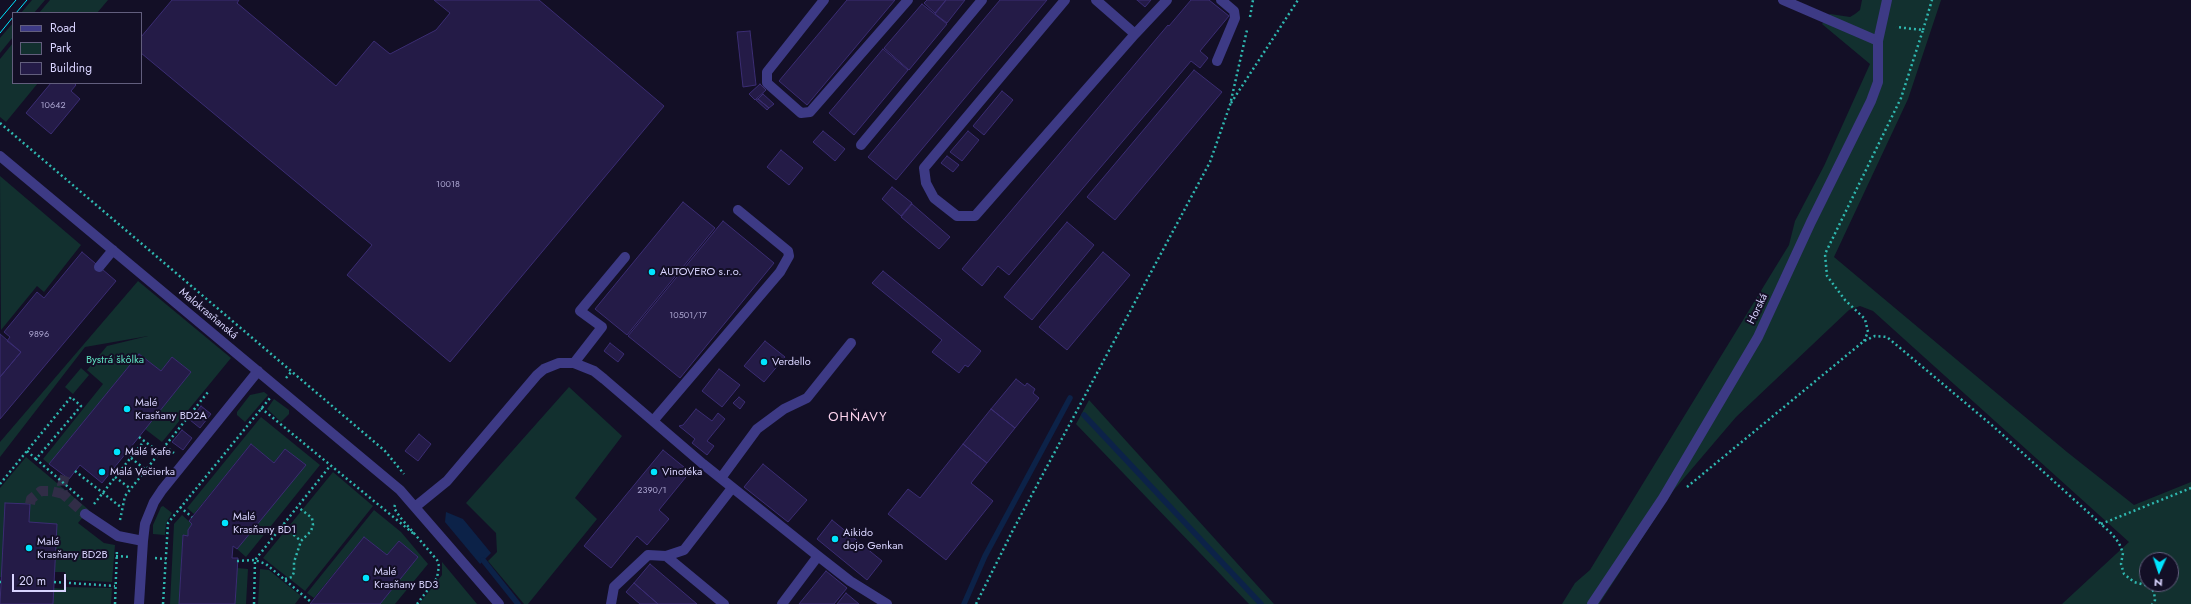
<!DOCTYPE html>
<html>
<head>
<meta charset="utf-8">
<style>
  body { margin:0 }
  #map { position:relative; width:2191px; height:604px; overflow:hidden; background:#130f26; font-family:Jost,sans-serif }
  canvas { display:block }
  .legend { position:absolute; left:12px; top:12px; width:130px; height:72px; box-sizing:border-box; background:#130f26; border:1px solid #625e7d; margin:0; padding:5px 7px; list-style:none; font-size:12px; color:#d9d4ff }
  .legend li { display:flex; align-items:center; gap:8px; height:20px }
  .legend b { width:20px; border:1px solid #625e7d }
  .north { position:absolute; left:2139px; top:552px; width:40px; height:40px; box-sizing:border-box; background:#130f26; border:1px solid #625e7d; border-radius:50%; rotate:183deg; font-size:11px; font-weight:700; line-height:16px; text-align:center; color:#d9d4ff }
  .north::after { content:''; display:block; margin:auto; width:14px; height:18px; background:#00e5ff; clip-path:polygon(50% 0,100% 100%,50% 72%,0 100%) }
  .scale { position:absolute; left:12px; top:574px; width:54px; height:18px; box-sizing:border-box; border:2px solid #d9d4ff; border-top:0; padding-left:5px; font-size:12px; line-height:14px; white-space:nowrap; color:#d9d4ff; -webkit-text-stroke:3px #130f26; paint-order:stroke }
</style>
</head>
<body>
<div id="map">
<canvas width="2191" height="604"></canvas>
<ul class="legend">
<li><b style="height:5px;background:#3d3a85"></b>Road</li>
<li><b style="height:11px;background:#12302f"></b>Park</li>
<li><b style="height:11px;background:#241b47"></b>Building</li>
</ul>
<div class="north">N</div>
<div class="scale">20 m</div>
</div>
<script>
const c = document.querySelector('canvas').getContext('2d');
c.lineJoin = 'round';
function paint(path, color) {
  c.fillStyle = color;
  c.fill(path, 'evenodd');
}
function toPath(rows) {
  const path = new Path2D();
  for (const r of rows) {
    path.moveTo(r[0], r[1]);
    for (let i = 2; i < r.length; i += 2) path.lineTo(r[i], r[i + 1]);
  }
  return path;
}
function stroke(path, color, width, dash) {
  c.strokeStyle = color;
  c.lineWidth = width;
  c.lineCap = dash ? 'butt' : 'round';
  c.setLineDash(dash || []);
  c.stroke(path);
}
function write(font, color, halo, rows, align = 'center') {
  c.font = font + ' Jost,sans-serif';
  c.lineWidth = 4;
  c.setLineDash([]);
  c.textBaseline = 'middle';
  c.strokeStyle = halo;
  c.fillStyle = color;
  for (const [text, x, y, turn = 0] of rows) {
    c.save();
    c.translate(x, y);
    c.rotate((+turn || 0) * Math.PI / 180);
    c.textAlign = isNaN(turn) ? turn : align;
    if (halo) c.strokeText(text, 0, 0);
    c.fillText(text, 0, 0);
    c.restore();
  }
}
paint(toPath([
  [32,0,45,0,34,13,21,13],
  [50,0,108,0,97,13,39,13],
  [1862,0,1941,0,1908,99,1834,257,2067,452,2134,505,2191,482,2191,604,2062,604,2129,542,1873,311,1860,306,1849,310,1736,417,1673,491,1599,604,1562,604,1575,583,1590,570,1789,245,1795,221,1824,166,1870,64,1822,24,1830,14,1850,17,1855,14,1860,10],
  [2147,560,2171,560,2171,584,2147,584],
  [13,23,13,37,0,53,0,38],
  [13,43,13,83,38,83,6,122,0,117,0,59],
  [0,176,81,245,44,292,37,286,1,330],
  [138,281,231,358,162,442,145,429,191,372,172,357,161,371,139,354,49,464,43,459,103,384,87,370,107,346,148,336,85,347,0,457,0,442],
  [81,368,89,375,73,394,65,387],
  [569,387,622,436,575,498,597,519,528,604,524,604,488,561,497,552,496,533,466,503],
  [264,392,268,395,245,422,237,415,237,412,250,395],
  [274,399,289,410,289,414,281,422,267,409],
  [1089,400,1274,604,1249,604,1076,424],
  [261,417,320,465,246,557,237,549,305,465,285,449,274,463,251,444,194,514,187,508],
  [26,457,89,510,78,523,104,543,115,545,112,582,67,580,65,572,54,572,29,522,30,505,2,577,0,577,0,488],
  [333,472,373,506,305,591,263,558],
  [163,506,172,513,166,523,165,535,153,534,153,525,161,507],
  [374,510,401,532,428,564,395,604,380,604,418,557,399,541,387,555,364,537,314,598,307,593],
  [182,515,192,524,188,530,188,536,183,536,179,604,170,604,174,524],
  [442,562,477,604,419,604,442,575],
  [237,568,248,569,246,604,235,604],
  [260,569,269,570,301,596,295,604,258,604],
  [66,587,112,588,111,604,53,604,54,588,64,589]
]), '#12302f');
paint(toPath([
  [446,512,463,519,491,553,480,564,445,522]
]), '#0c2248');
stroke(toPath([
  [1084,415,1261,604],
  [483,560,518,604],
  [964,604,985,556,1070,398]
]), '#0c2248', 5.5);
const building = toPath([
  [172,0,239,0,237,3,336,86,374,41,390,54,436,30,450,13,434,0,539,0,664,106,450,362,347,275,372,245,141,53,141,37,172,0],
  [847,0,895,0,807,105,779,81,847,0],
  [927,0,946,0,935,13,924,3,927,0],
  [946,0,965,0,947,23,935,14,946,0],
  [1000,0,1047,0,896,180,868,157,1000,0],
  [1137,0,1151,0,1145,7,1137,0],
  [1191,0,1209,0,1229,16,1200,51,1208,58,1200,68,1191,61,1009,275,998,266,982,286,962,269,1168,25,1169,26,1191,0],
  [922,4,947,24,909,70,884,48,922,4],
  [750,31,756,85,743,87,737,32,750,31],
  [883,49,908,70,854,135,829,113,883,49],
  [1194,70,1222,92,1115,220,1087,197,1194,70],
  [51,83,74,83,76,85,71,91,80,99,51,134,26,113,51,83],
  [760,84,766,90,755,100,749,94,760,84],
  [1002,91,1013,100,984,135,973,126,1002,91],
  [763,94,774,104,769,108,758,99,763,94],
  [758,99,769,108,767,110,756,100,758,99],
  [823,131,845,149,835,161,813,142,823,131],
  [968,131,979,140,962,161,950,152,968,131],
  [781,150,803,168,789,185,767,167,781,150],
  [947,156,959,165,953,172,941,163,947,156],
  [892,187,912,203,901,216,882,199,892,187],
  [683,202,715,228,627,335,595,309,683,202],
  [912,204,950,237,939,249,901,217,912,204],
  [723,221,774,263,680,378,628,336,723,221],
  [1067,222,1094,245,1032,320,1004,297,1067,222],
  [82,252,116,281,0,419,0,377,21,352,7,341,10,337,4,332,37,292,44,298,82,252],
  [1103,252,1130,275,1067,350,1039,327,1103,252],
  [883,271,981,351,968,367,965,365,959,373,932,352,942,340,872,283,883,271],
  [0,334,21,352,0,377,0,334],
  [765,341,785,357,764,382,744,366,765,341],
  [610,343,624,354,618,362,604,351,610,343],
  [139,354,161,371,172,357,191,372,102,483,80,465,69,479,49,464,139,354],
  [719,369,740,385,722,407,702,391,719,369],
  [1016,379,1025,386,1027,383,1035,389,1033,393,1039,398,1015,428,991,409,1016,379],
  [739,397,745,402,740,409,733,403,739,397],
  [201,406,211,414,200,428,190,420,201,406],
  [696,409,712,421,718,413,725,419,707,441,714,446,707,455,692,443,695,439,679,426,683,425,696,409],
  [991,409,1015,428,987,463,963,444,991,409],
  [182,430,192,438,183,450,172,442,182,430],
  [419,434,431,444,418,461,405,451,419,434],
  [251,444,274,463,285,449,306,465,237,549,233,546,232,558,238,558,235,604,179,604,183,535,188,536,188,530,192,524,189,521,251,444],
  [963,444,987,463,971,483,993,501,946,560,888,514,908,489,920,498,963,444],
  [663,450,690,472,659,510,669,519,647,545,637,536,611,568,584,546,663,450],
  [763,464,807,500,788,522,744,487,763,464],
  [5,503,30,504,29,522,57,524,53,604,0,604,5,503],
  [832,520,882,561,867,580,817,539,832,520],
  [364,537,387,555,399,541,418,557,380,604,310,604,364,537],
  [650,564,697,604,658,604,634,583,650,564],
  [826,571,847,588,834,604,799,604,826,571],
  [634,583,658,604,640,604,626,592,634,583],
  [846,593,859,604,837,604,846,593]
]);
paint(building, '#241b47');
stroke(building, '#3b2d73', 1);
stroke(toPath([
  [65,476,62,485,63,494,85,514],
  [30,504,31,499,41,491,51,491,63,494]
]), '#312d47', 10, [10, 5]);
stroke(toPath([
  [1250,17,1253,0],
  [1923,30,1932,0],
  [1231,103,1298,0],
  [0,123,385,451,404,474],
  [1864,341,1868,332,1865,319,1845,300,1827,276,1825,254,1901,98,1923,30,1896,27],
  [286,378,292,371],
  [261,408,414,534],
  [139,437,160,453],
  [165,446,174,453],
  [27,451,36,459],
  [131,458,146,470],
  [75,471,122,508],
  [115,477,131,489],
  [0,484,71,397,81,406,36,459,83,500],
  [1687,487,1864,341,1875,336,1887,337,1994,427,2112,534,2119,543,2123,553,2121,564,2124,574,2134,582,2149,586,2154,592,2155,600,2152,604],
  [94,504,144,441],
  [395,505,394,508,400,517,437,560,439,566,437,578,417,604],
  [180,507,192,517],
  [120,520,125,496,208,392],
  [2101,524,2191,488],
  [282,525,301,541],
  [116,556,130,557],
  [155,558,166,559],
  [237,561,255,560,266,564,311,602],
  [285,579,292,577,294,572,294,562,301,541,311,531,313,525,312,518,298,507],
  [0,582,1,582],
  [54,582,115,586],
  [115,604,117,549],
  [163,604,168,523,270,398],
  [254,604,255,560,330,466],
  [976,604,1013,530,1210,162,1230,105,1247,30]
]), '#2fb8b0', 2.5, [2, 3]);
stroke(toPath([
  [824,0,767,72,767,83,801,113,810,112,908,0],
  [1065,0,924,168,926,183,934,198,957,216,975,216,1135,34,1167,0],
  [1096,0,1135,34],
  [1783,0,1878,41],
  [1217,61,1235,18,1234,11,1221,0],
  [861,145,982,0],
  [0,156,400,490,499,604],
  [99,267,113,250],
  [574,363,602,327,580,311,625,257],
  [653,421,780,272,789,256,788,251,738,210],
  [721,478,757,429,784,409,807,398,851,343],
  [415,507,447,481,537,375,544,369,559,363,574,363,594,371,604,379,703,464,818,556,850,581,887,604],
  [85,514,118,536,143,541],
  [666,556,724,604],
  [139,604,143,541,145,524,154,502,162,490,258,371],
  [611,604,614,587,648,555,666,556,684,550,732,488],
  [782,604,818,556],
  [1592,604,1663,498,1758,337,1811,222,1871,101,1878,82,1878,41,1887,0]
]), '#3d3a85', 10);
stroke(toPath([
  [16,13,27,0],
  [0,19,16,0],
  [0,33,13,17]
]), '#00e5ff', 1);
for (const [x, y, r, color] of [
  [652,272,4,"#00e5ff"],
  [764,362,4,"#00e5ff"],
  [127,409,4,"#00e5ff"],
  [117,452,4,"#00e5ff"],
  [102,472,4,"#00e5ff"],
  [654,472,4,"#00e5ff"],
  [225,523,4,"#00e5ff"],
  [835,539,4,"#00e5ff"],
  [29,548,4,"#00e5ff"],
  [366,578,4,"#00e5ff"]
]) {
  const dot = new Path2D();
  dot.arc(x, y, r, 0, 2 * Math.PI);
  c.fillStyle = color;
  c.fill(dot);
  stroke(dot, '#130f26', 1.5);
}
write('9px', '#aca6d1', null, [
  ["10642",53,106],
  ["10018",448,185],
  ["10501/17",688,316],
  ["9896",39,335],
  ["2390/1",652,491]
]);
write('11px', '#d9d4ff', '#130f26', [
  ["AUTOVERO s.r.o.",660,272],
  ["Verdello",772,362],
  ["Malé",135,403],
  ["Krasňany BD2A",135,416],
  ["Malé Kafe",125,452],
  ["Malá Večierka",110,472],
  ["Vinotéka",662,472],
  ["Malé",233,517],
  ["Krasňany BD1",233,530],
  ["Aikido",843,533],
  ["dojo Genkan",843,546],
  ["Malé",37,542],
  ["Krasňany BD2B",37,555],
  ["Malé",374,572],
  ["Krasňany BD3",374,585]
], 'left');
write('11px', '#d9d4ff', '#130f26', [
  ["Horská",1758,309,-64],
  ["Malokrasňanská",208,314,40]
]);
write('11px', '#5fe0c0', '#130f26', [
  ["Bystrá škôlka",115,360]
]);
c.letterSpacing = '1px';
write('13px', '#ffd6f0', '#130f26', [
  ["OHŇAVY",858,418]
]);
c.letterSpacing = '0px';
</script>
</body>
</html>
